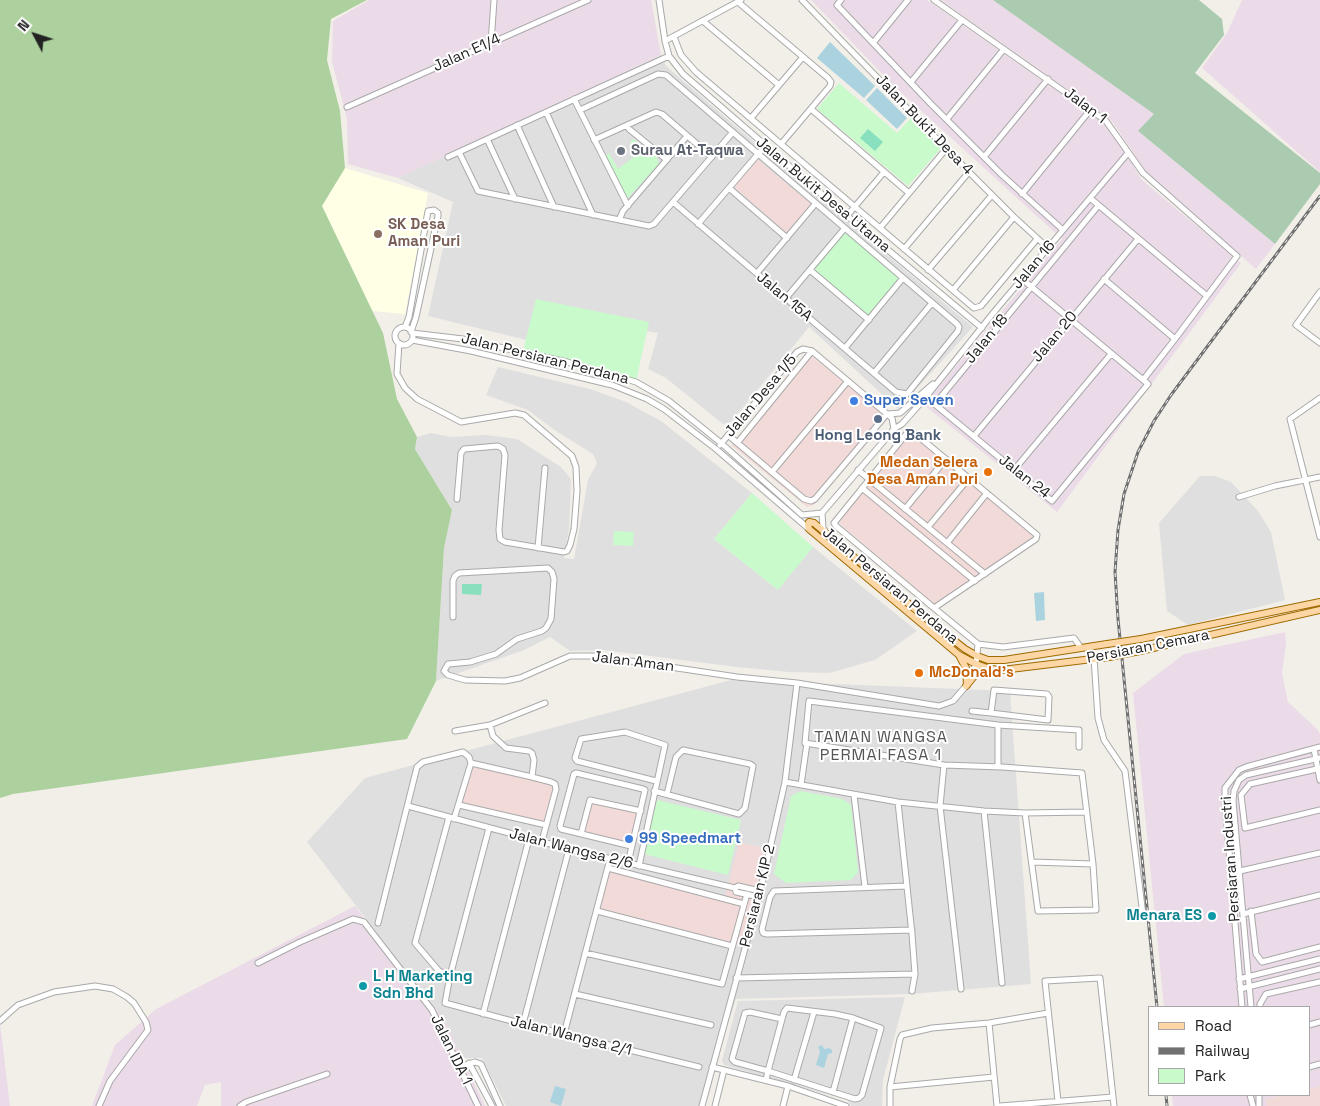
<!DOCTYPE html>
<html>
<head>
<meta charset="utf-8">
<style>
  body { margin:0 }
  #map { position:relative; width:1320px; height:1106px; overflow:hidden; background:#f2efe9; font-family:"Space Grotesk",sans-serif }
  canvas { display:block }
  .legend { position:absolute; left:1148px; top:1006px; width:162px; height:90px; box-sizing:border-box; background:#fff; border:1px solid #a7a7a7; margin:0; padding:6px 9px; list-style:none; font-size:15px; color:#222 }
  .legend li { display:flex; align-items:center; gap:10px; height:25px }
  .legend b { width:25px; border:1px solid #a7a7a7 }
  .north { position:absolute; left:10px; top:10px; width:50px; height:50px; -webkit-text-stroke:4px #fff; paint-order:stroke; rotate:310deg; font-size:14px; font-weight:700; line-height:20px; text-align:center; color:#222 }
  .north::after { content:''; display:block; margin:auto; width:18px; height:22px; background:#222; clip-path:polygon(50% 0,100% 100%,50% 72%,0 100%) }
</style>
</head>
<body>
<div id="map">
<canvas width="1320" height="1106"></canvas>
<ul class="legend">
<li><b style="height:6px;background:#fcd6a4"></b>Road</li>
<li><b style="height:6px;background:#707070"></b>Railway</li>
<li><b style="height:14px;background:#c8facc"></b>Park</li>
</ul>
<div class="north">N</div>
</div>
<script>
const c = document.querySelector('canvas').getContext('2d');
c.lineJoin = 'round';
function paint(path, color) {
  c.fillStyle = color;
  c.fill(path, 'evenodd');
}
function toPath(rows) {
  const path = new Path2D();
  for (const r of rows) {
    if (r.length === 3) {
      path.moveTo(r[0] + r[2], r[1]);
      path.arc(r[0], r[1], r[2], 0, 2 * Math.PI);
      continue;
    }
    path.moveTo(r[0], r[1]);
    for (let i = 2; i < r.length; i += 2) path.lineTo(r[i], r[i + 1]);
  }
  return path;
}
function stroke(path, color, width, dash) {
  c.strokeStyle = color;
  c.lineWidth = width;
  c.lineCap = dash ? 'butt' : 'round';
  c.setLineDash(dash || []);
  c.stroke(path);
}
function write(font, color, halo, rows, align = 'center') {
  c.font = font + ' "Space Grotesk",sans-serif';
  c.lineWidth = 4;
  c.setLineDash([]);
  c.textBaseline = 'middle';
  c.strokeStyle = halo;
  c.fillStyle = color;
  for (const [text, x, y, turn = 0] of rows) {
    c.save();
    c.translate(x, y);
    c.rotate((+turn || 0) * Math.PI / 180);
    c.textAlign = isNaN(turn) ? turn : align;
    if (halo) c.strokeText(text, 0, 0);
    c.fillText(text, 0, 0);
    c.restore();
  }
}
paint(toPath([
  [661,55,666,66,812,192,973,327,898,409,809,327,731,422,723,424,666,378,648,369,658,333,562,315,531,341,428,316,453,202,398,178],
  [498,367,590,389,626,402,661,421,752,493,714,539,777,589,813,547,917,631,875,660,829,673,789,672,737,667,603,650,570,651,550,637,524,650,436,681,444,548,452,510,415,449,417,437,431,433,451,437,486,435,517,439,561,467,571,479,569,529,564,558,574,559,588,480,597,463,593,454,553,429,528,410,486,395],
  [1200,476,1215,476,1231,482,1258,511,1271,532,1285,600,1188,625,1167,611,1159,523],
  [731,680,1010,691,1031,984,911,994,736,999,701,1106,506,1106,482,1058,462,1058,443,1019,307,842,365,778],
  [905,997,883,1080,882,1106,851,1106,847,1100,724,1065,722,1060,738,1001]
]), '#e0dfdf');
paint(toPath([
  [756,158,812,205,788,234,733,186],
  [808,353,887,418,815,504,807,507,731,445],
  [912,432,1036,536,934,604,839,523,839,519],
  [472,765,552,784,554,787,545,823,461,804],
  [591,803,638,813,630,844,584,833],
  [739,843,767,848,740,946,600,909,610,870,724,900],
  [1320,1086,1320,1106,1266,1106,1266,1099,1283,1095,1309,1095,1309,1089]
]), '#f2dad9');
paint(toPath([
  [369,0,651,0,661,55,398,178,348,164,347,119,332,62,333,21],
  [811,0,927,0,1110,128,1142,180,1241,263,1057,512,924,405,1062,239,894,86],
  [941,0,993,0,1155,114,1139,132,1275,244,1256,269,1147,173,1112,121],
  [1242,0,1320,0,1320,172,1202,68,1227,33],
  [1285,632,1286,644,1282,673,1288,702,1318,730,1320,734,1320,1086,1309,1089,1309,1007,1164,1007,1133,693,1184,654],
  [355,906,444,1019,485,1106,221,1106,221,1082,205,1085,197,1106,92,1106,115,1045,156,1009],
  [0,1023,10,1106,0,1106],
  [1172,1095,1283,1095,1266,1099,1266,1106,1173,1106]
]), '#ebdbe8');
paint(toPath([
  [345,168,428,193,405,314,372,311,322,206]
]), '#ffffe5');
paint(toPath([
  [0,0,367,0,331,19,327,60,340,111,345,168,322,206,383,333,397,399,417,437,415,449,452,510,444,548,436,681,407,739,13,794,0,798]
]), '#add19e');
paint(toPath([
  [993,0,1199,0,1222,19,1224,35,1195,73,1320,173,1320,184,1275,244,1138,131,1154,114]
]), '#aacbaf');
paint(toPath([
  [839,83,897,133,911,118,941,148,908,186,817,109],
  [633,139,656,156,659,164,627,199,604,157,609,153,618,169,638,154,630,142],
  [845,228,903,278,869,320,810,270],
  [536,299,649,322,636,381,523,351],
  [752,493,813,547,778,590,714,539],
  [614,531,634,532,633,546,613,545],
  [801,791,842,799,851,805,858,872,851,880,786,883,774,874,791,796],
  [657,800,741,820,728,875,644,854]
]), '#c8facc');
paint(toPath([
  [868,129,883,142,875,151,860,138],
  [462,584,482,584,481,595,462,594]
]), '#88e0be');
paint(toPath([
  [830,42,875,86,864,98,817,58],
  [877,88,907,118,897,129,866,100],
  [1044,592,1045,620,1036,621,1034,593],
  [822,1045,824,1049,829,1048,832,1050,832,1053,828,1054,824,1068,816,1065,820,1052,818,1047],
  [555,1086,566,1089,561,1106,550,1102]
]), '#aad3df');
const minor = toPath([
  [659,0,665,41,669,56,683,74,847,216,982,328],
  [802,0,969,172,1014,217,1048,248],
  [841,0,837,5,931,104,1002,175,1063,230],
  [934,0,1106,121,1143,173,1237,256,1175,339,1143,380],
  [738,2,828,78,831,82,830,86,781,144],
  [703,21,779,85],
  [674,37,681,55,696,72,974,308,981,306,1037,239],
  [665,41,741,0],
  [491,43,494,0],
  [873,43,908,0],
  [911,82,962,20],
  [574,99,628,206],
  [347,107,588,0],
  [811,109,909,193],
  [580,110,658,74,666,75,957,324,959,327,958,331,907,394,896,392,673,202],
  [546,112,593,215],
  [751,118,803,57],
  [947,119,1004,49],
  [517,125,554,207],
  [627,125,629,129,667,160],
  [487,139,515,199],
  [594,140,656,112,662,114,712,157],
  [459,152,478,191,649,226,654,224,733,132],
  [448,157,669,56],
  [984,157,1048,79],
  [729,188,787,238],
  [1022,194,1091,109],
  [1090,198,1207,296],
  [847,216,884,172],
  [619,220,623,211,687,136],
  [698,224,765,146],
  [880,228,946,149],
  [904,249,969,172],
  [810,270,869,320],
  [928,270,992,195],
  [757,273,816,203],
  [1104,279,1175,339],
  [953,290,1014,217],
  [1320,292,1296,325,1320,343],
  [786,298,845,228],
  [405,327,409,317,428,211,434,210,438,213,438,216,416,317,411,332],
  [404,336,9],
  [412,333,463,339,567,362,636,382,669,401,721,443,802,515],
  [412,340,471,351,612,385,647,399,664,409,716,449,809,529],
  [399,343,397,374,405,388,417,399,461,422,515,413,524,415,572,456,576,467,577,491,574,529,570,545,567,551,564,552,505,542,500,539,499,530,505,455,503,449,498,446,464,449,461,453,457,499],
  [845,348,903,278],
  [874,373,932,303],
  [926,397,1052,501,1148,384,1022,279],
  [1320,398,1290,419,1320,537],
  [935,404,1098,206],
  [888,414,900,413,933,384],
  [728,435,804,499,811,501,815,499,887,414],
  [974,436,1138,239],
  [738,442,812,351],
  [720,445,797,352,803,349,812,351,887,414,892,418,894,429],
  [858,470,985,574],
  [1014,470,1111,354],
  [772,472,848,381],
  [862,488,975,581],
  [1239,497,1275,486,1320,477],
  [905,509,946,459],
  [802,515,822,513],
  [928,527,969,478],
  [826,532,823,528,822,513,894,429,902,424,926,397,994,312,1128,153],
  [947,543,987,493],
  [538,548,545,468],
  [934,608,1036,539,1037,535,912,431,907,433,834,523,836,526,934,608,978,644],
  [453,617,453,581,455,576,459,573,548,568,552,572,554,579,551,619,546,628,542,631,517,639,496,654,470,662,448,664,444,671,448,675,465,680,505,681,520,678,570,656,597,656,737,677,797,683,939,706,953,701,966,686,976,664,978,644],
  [978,644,1003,647,1074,638,1081,648],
  [1094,658,1098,718,1104,740,1125,771,1143,915],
  [994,690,1047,694,1049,697,1048,720,991,713,994,690],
  [972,711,991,713],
  [490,725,493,736,506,748,529,751,532,753,534,760,532,777],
  [998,725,998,767],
  [455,731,490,725,545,703],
  [1314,749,1320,780],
  [471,763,532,777,551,782,555,784,556,789,542,841],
  [944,765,940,806,961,989],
  [1317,769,1250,784,1241,795,1245,828,1320,810],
  [785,782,898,802,984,811,1025,813,1086,812],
  [801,785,807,743],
  [654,791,739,814,745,808,753,766,750,764,683,750,676,757,667,794],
  [854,795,865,887],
  [898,802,912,934,915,974,912,991],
  [459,805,546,825],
  [408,806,569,849,735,888,738,886,760,891],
  [984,811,1002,983],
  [1025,813,1038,911,1096,910,1093,864,1082,773,1002,767,944,765,805,743,809,701,998,725,1079,730,1079,747],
  [449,817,415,943,439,971,450,976],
  [454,819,471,763],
  [489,828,450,976,445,1003,523,1024,699,1067],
  [581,834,590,800,641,811],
  [1032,862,1093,864],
  [628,863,645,790,643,789,576,773,574,774,560,826,561,829,631,846],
  [639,866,665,745,625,732,581,739,575,758,577,761,656,781],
  [608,868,744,904],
  [1231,873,1320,853],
  [907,886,774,891,770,897,762,929,763,933,767,934,912,930],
  [735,888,736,892,759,897],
  [597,911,732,946],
  [1251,911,1256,954,1262,962,1320,947],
  [1243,914,1320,895],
  [378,923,417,767,423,762,463,752,469,757,471,763],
  [585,953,722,984,747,894],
  [258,963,300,942,353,919,364,922,432,1010,478,1106],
  [736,978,915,974],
  [1239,979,1320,959],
  [1240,989,1320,969],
  [575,994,711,1025],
  [1242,1007,1225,803,1225,788,1239,770,1246,767,1320,747],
  [1251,1007,1233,801,1234,791,1239,780,1246,775,1320,758],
  [1260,1007,1260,1004,1266,994,1320,982],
  [483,1014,529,839],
  [0,1021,18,1005,54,992,95,986,113,989,127,997,134,1003,146,1022,148,1030,110,1081,99,1106],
  [989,1023,997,1106],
  [523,1024,569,849],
  [1309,1025,1320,1022],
  [564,1034,610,859],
  [469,1063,492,1106],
  [459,1067,475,1062,481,1064,500,1106],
  [712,1067,788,1086,846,1106],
  [1309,1067,1320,1064],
  [766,1080,768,1071,782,1019,784,1012,787,1008,835,1014,853,1018,881,1028,862,1095,859,1098,855,1099,768,1071,735,1062,732,1059,745,1013,750,1012,782,1019],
  [794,1080,814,1012],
  [890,1087,994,1077],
  [833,1092,853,1018],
  [1250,1095,1253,1106],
  [1058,1101,1045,981,1100,978,1114,1106],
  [240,1106,246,1102,327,1074],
  [702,1106,759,897,785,782,797,683],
  [715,1106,724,1070],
  [783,1106,788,1086],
  [890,1106,890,1087,900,1039,902,1035,932,1028,989,1023,1048,1013],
  [1000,1106,1113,1097],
  [1259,1106,1259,1095]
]);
const major = toPath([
  [1141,639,1320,602],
  [1107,644,1004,660,988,660,977,656,965,649,929,621,814,523,809,522,808,524,809,529,959,655,976,664,990,669,1002,670,1109,657],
  [1140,651,1320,610],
  [960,657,966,668,967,685],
  [966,686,975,675,980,672,993,671]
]);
stroke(minor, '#a9a9a9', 7);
stroke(major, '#a06b00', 8);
stroke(minor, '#fff', 5);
stroke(major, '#fcd6a4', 6);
const rail = toPath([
  [1157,1007,1118,619,1115,572,1118,530,1124,494,1138,452,1154,421,1171,395,1320,196],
  [1166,1095,1167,1106]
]);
stroke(rail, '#707070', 3);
stroke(rail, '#fff', 1, [4]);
const majorBridge = toPath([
  [1107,644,1141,639],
  [1109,657,1140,651]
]);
stroke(majorBridge, '#a06b00', 8, []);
stroke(majorBridge, '#fcd6a4', 6);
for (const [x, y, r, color] of [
  [621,151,5,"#6b7280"],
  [378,234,5,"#8d6e63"],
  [854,401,5,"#3f7fe0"],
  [878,419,5,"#5c6f8a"],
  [988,472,5,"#e8710a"],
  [919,673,5,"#e8710a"],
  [629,839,5,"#3f7fe0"],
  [1212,916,5,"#0f9aa8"],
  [363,986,5,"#0f9aa8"]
]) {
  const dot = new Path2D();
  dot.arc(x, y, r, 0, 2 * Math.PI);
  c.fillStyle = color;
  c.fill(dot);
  stroke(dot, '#fff', 2);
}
write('15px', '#222', '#fff', [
  ["Jalan E1/4",467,53,-24],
  ["Jalan 1",1085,106,37],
  ["Jalan Bukit Desa 4",924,125,46],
  ["Jalan Bukit Desa Utama",823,195,40],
  ["Jalan 16",1034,265,-50],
  ["Jalan 15A",784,297,40],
  ["Jalan 20",1055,337,-50],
  ["Jalan 18",987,339,-51],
  ["Jalan Persiaran Perdana",545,359,14],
  ["Jalan Desa 1/5",761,396,-50],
  ["Jalan 24",1024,477,38],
  ["Jalan Persiaran Perdana",890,586,40],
  ["Persiaran Cemara",1148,647,-11],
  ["Jalan Aman",633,662,7],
  ["Jalan Wangsa 2/6",571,849,14],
  ["Persiaran Industri",1231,859,-94],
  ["Persiaran KIP 2",758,896,-76],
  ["Jalan Wangsa 2/1",571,1036,14],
  ["Jalan IDA 1",451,1050,64]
]);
write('bold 15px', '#5b616d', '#fff', [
  ["Surau At-Taqwa",631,151]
], 'left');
write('bold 15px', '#785e54', '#fff', [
  ["SK Desa",388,225],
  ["Aman Puri",388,242]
], 'left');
write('bold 15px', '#366cbe', '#fff', [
  ["Super Seven",864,401],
  ["99 Speedmart",639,839]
], 'left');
write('bold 15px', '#4e5e75', '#fff', [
  ["Hong Leong Bank",878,436]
]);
write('bold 15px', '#c56008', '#fff', [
  ["Medan Selera",978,463],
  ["Desa Aman Puri",978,480],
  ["McDonald's",929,673,"left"]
], 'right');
write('bold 15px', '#0d838f', '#fff', [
  ["Menara ES",1202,916],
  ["L H Marketing",373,977,"left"],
  ["Sdn Bhd",373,994,"left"]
], 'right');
c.letterSpacing = '1px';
write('16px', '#555', '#fff', [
  ["TAMAN WANGSA",881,738],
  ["PERMAI FASA 1",881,756]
]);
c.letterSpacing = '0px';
</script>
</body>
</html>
